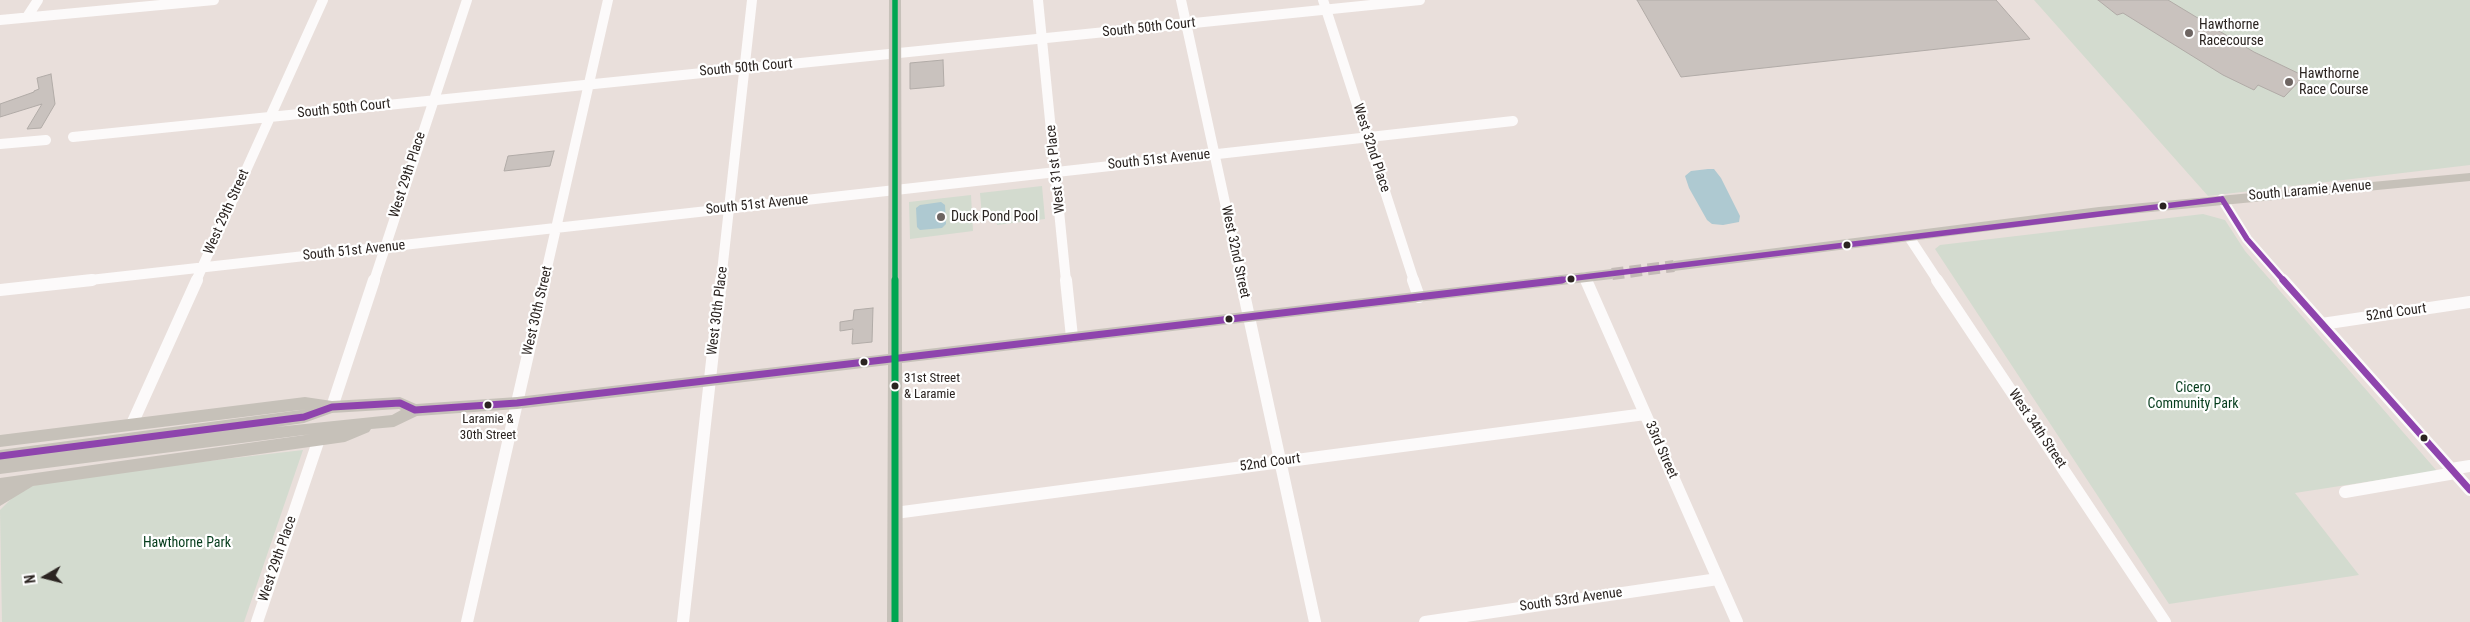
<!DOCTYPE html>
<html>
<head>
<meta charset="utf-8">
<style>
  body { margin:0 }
  #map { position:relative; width:2470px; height:622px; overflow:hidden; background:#e9dfdb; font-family:"Roboto Condensed",sans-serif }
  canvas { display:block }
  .north { position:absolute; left:20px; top:552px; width:50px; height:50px; -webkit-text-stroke:4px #fff; paint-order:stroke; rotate:262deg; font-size:14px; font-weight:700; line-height:20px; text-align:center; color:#2b2421 }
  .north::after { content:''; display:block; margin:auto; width:18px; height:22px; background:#2b2421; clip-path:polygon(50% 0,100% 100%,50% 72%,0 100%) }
</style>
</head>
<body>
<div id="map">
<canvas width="2470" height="622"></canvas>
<div class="north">N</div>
</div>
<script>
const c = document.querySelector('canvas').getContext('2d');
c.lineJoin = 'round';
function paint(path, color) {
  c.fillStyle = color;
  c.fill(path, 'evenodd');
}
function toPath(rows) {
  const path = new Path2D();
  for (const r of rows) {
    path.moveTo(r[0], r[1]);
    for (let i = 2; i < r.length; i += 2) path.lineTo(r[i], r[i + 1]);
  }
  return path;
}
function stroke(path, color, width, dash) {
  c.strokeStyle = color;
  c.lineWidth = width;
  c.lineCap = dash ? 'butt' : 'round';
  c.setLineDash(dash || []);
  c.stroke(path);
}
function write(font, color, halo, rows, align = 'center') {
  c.font = font + ' "Roboto Condensed",sans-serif';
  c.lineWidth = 4.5;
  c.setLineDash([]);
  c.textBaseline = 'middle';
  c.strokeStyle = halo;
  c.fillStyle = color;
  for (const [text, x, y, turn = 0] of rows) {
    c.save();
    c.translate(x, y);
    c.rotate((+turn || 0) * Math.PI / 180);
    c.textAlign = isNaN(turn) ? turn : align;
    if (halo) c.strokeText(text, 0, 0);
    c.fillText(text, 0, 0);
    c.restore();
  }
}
paint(toPath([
  [2034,0,2470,0,2470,165,2208,196],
  [1042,186,1045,219,997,225,996,214,982,216,980,193],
  [971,195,973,231,910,239,909,202],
  [2203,214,2225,220,2245,251,2437,471,2295,493,2359,575,2169,604,1935,249,1940,245],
  [303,450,244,622,2,622,0,510,21,489,63,478]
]), '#d3dbcf');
paint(toPath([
  [1708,169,1714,169,1721,178,1740,216,1739,222,1723,225,1712,224,1707,220,1689,188,1685,176,1691,171],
  [941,202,945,205,946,224,942,228,920,230,917,227,916,208,920,205]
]), '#aec9d1');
const building = toPath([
  [1637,0,1996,0,2030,39,1681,77,1637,0],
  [2098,0,2168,0,2254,52,2304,76,2284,97,2258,85,2254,90,2223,75,2123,13,2117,15,2098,0],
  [943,60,944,86,910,89,910,63,943,60],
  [51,74,55,104,41,128,27,129,42,104,0,117,0,104,34,92,34,91,39,89,37,78,51,74],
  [554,151,550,166,504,171,508,156,554,151],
  [873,308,872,342,852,344,853,329,840,331,840,322,853,320,854,310,873,308]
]);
paint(building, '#c9c2be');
stroke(building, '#b1aba7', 1);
stroke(toPath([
  [1612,274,1674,266]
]), '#c3bab6', 12, [12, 6]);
stroke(toPath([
  [1038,0,1066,281],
  [1181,0,1242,281],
  [1323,0,1414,281],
  [27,17,38,0],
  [0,20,214,0],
  [73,137,1420,0],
  [0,144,46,140],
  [2222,199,2247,239,2284,281],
  [1909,237,1938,281],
  [1585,277,1587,281],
  [81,281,1513,121],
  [196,281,323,0],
  [374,281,467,0],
  [544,281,608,0],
  [721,281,752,0]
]), '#fcfafa', 10);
stroke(toPath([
  [1066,280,1072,337],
  [1241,280,1315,622],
  [1413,280,1419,297],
  [1586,280,1737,622],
  [1937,280,2165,622],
  [2283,280,2470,490],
  [0,290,92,280],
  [2322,324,2470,302],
  [332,407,374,280],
  [132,424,197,280],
  [2451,469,2470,466],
  [2345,492,2455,473],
  [895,513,1645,414],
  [257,622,319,439],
  [467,622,545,280],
  [683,622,721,280],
  [1425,622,1718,579]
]), '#fcfafa', 12);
paint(toPath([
  [889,0,901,0,902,352,1612,269,1619,274,1612,279,902,363,903,622,887,622,888,365,517,409,417,416,394,427,371,429,369,432,345,442,33,486,0,506,0,478,312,434,0,474,0,450,308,409,0,447,0,435,305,397,332,401,400,397,416,404,517,397,888,354,889,0],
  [399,409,401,410,392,415,276,427,304,423,332,413,399,409],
  [2470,173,2470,181,2099,217,1674,271,1667,266,1674,261,2099,207,2470,173]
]), '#c6c1b9');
stroke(toPath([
  [2222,199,2247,239,2284,281],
  [1551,281,2222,199]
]), '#8e44ad', 5.5);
stroke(toPath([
  [2283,280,2470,490],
  [0,456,304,417,332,407,400,403,415,410,517,403,1562,280]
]), '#8e44ad', 7);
stroke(toPath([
  [895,0,895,281]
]), '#00a651', 5.5);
stroke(toPath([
  [895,280,895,622]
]), '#00a651', 7);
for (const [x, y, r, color] of [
  [2189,33,5,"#6e6562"],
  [2289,82,5,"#6e6562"],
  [2163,206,4.5,"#2b2421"],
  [941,217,5,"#6e6562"],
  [1847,245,4.5,"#2b2421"],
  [1571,279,4.5,"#2b2421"],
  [1229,319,4.5,"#2b2421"],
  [864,362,4.5,"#2b2421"],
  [895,386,4.5,"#2b2421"],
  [488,405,4.5,"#2b2421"],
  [2424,438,4.5,"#2b2421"]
]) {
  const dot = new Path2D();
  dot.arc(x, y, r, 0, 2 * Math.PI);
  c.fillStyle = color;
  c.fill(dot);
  stroke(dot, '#fff', 2);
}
write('13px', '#2b2421', '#fff', [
  ["31st Street",904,379],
  ["& Laramie",904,395],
  ["Laramie &",488,420,"center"],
  ["30th Street",488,436,"center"]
], 'left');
write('14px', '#2b2421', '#fff', [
  ["Hawthorne",2199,25],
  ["Racecourse",2199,41],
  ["Hawthorne",2299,74],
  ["Race Course",2299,90],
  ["Duck Pond Pool",951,217]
], 'left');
write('14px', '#2b2421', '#fff', [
  ["South 50th Court",1149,28,-6],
  ["South 50th Court",746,68,-5],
  ["South 50th Court",344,109,-6],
  ["West 32nd Place",1371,148,72],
  ["South 51st Avenue",1159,160,-6],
  ["West 31st Place",1056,169,-96],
  ["West 29th Place",408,175,-72],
  ["South Laramie Avenue",2310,191,-5],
  ["South 51st Avenue",757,205,-6],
  ["West 29th Street",227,212,-66],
  ["South 51st Avenue",354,251,-6],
  ["West 32nd Street",1235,252,78],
  ["West 30th Street",538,311,-77],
  ["West 30th Place",718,311,-83],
  ["52nd Court",2396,313,-8],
  ["West 34th Street",2037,429,56],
  ["33rd Street",1661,450,66],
  ["52nd Court",1270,463,-8],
  ["West 29th Place",278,559,-71],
  ["South 53rd Avenue",1571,600,-8]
]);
write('14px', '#063d1d', '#fff', [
  ["Cicero",2193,388],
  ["Community Park",2193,404],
  ["Hawthorne Park",187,543]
]);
</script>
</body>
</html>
